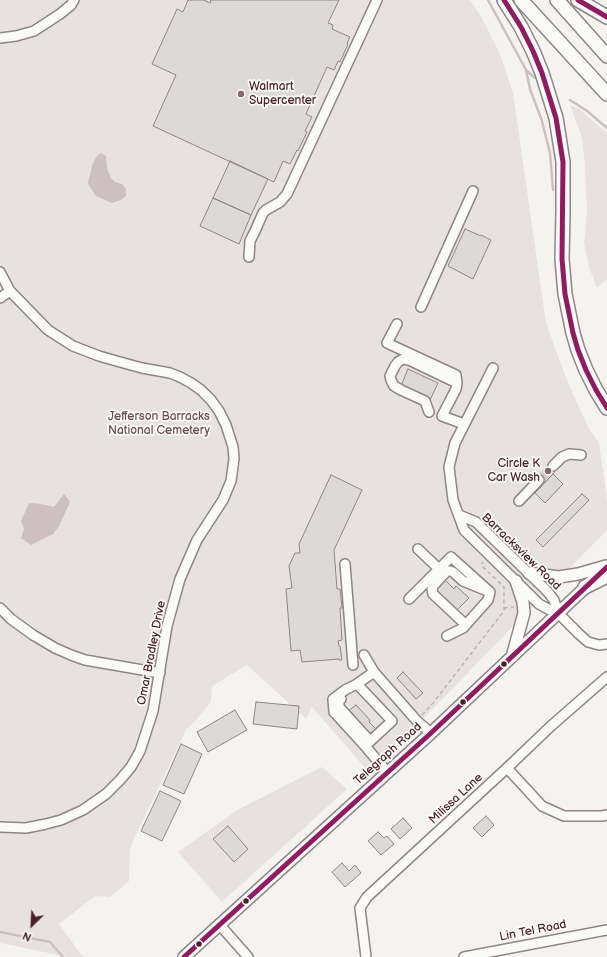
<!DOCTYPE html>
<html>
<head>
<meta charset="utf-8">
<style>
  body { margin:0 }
  #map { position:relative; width:607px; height:957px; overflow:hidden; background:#f5f3f0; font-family:"Balsamiq Sans",sans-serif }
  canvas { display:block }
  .north { position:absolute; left:12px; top:905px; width:40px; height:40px; -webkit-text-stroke:3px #fdfcf7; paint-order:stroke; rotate:204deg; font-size:11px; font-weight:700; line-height:16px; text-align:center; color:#4a1f2b }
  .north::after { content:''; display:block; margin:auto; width:14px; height:18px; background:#4a1f2b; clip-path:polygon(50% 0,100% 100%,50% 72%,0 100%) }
</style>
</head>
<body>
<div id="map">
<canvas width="607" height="957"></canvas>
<div class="north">N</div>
</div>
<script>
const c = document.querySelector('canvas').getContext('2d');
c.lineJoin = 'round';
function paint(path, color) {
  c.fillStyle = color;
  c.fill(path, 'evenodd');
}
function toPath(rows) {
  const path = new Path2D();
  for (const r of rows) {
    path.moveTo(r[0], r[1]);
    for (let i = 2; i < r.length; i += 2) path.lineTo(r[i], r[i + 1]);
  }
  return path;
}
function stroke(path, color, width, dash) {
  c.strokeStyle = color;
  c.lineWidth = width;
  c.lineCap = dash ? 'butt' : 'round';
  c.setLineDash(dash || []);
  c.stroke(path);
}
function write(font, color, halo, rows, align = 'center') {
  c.font = font + ' "Balsamiq Sans",sans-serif';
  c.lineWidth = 3.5;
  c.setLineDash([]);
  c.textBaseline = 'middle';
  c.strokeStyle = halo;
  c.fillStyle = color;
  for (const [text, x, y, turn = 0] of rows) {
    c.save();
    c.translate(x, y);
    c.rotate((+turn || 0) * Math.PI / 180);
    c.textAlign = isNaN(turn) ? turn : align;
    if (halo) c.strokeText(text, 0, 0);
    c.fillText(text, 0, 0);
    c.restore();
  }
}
paint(toPath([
  [138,0,470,0,482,18,500,54,513,93,546,323,566,378,588,427,599,443,607,500,607,530,425,717,367,770,312,707,234,629,46,198],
  [322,767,347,789,222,902,178,852,239,809]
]), '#e7e2df');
paint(toPath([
  [0,0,138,0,46,198,343,335,356,333,359,326,376,334,354,383,358,385,348,415,369,437,397,449,398,452,422,463,435,476,436,479,433,481,428,479,423,489,429,495,431,498,430,501,426,502,418,495,416,489,419,479,379,453,371,466,342,438,343,435,331,430,314,467,239,618,244,639,312,707,306,719,247,665,212,686,211,702,189,728,187,728,130,848,129,881,110,897,95,896,59,924,83,957,68,957,0,943],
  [570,105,578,108,607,133,607,279,597,288,589,267,584,243,587,212,585,165,582,138],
  [402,333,463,361,463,363,464,363,466,362,473,367,476,373,476,379,474,385,472,385,471,386,473,388,463,409,459,411,455,411,453,410,452,407,453,405,454,405,460,407,471,382,470,379,468,382,464,379,471,375,467,369,461,372,460,371,463,364,403,337,400,342,397,342,396,339,396,336,398,334]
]), '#e7e2e0');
paint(toPath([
  [101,153,106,156,107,168,111,178,115,182,122,184,126,189,126,196,121,200,112,203,96,196,89,186,88,182,93,163,97,156],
  [64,494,70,502,59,526,53,534,31,545,21,538,24,529,21,521,29,503,42,504,54,507]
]), '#ccc1c0');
stroke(toPath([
  [488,0,526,70,535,78],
  [526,70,530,89,542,121,550,153,553,190],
  [570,100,587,111,607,128],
  [0,932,50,942,63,957]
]), '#ccc1c0', 2.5);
const building = toPath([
  [188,0,204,0,210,3,211,0,339,0,328,23,333,25,332,29,350,37,347,43,348,44,340,62,338,61,334,70,327,67,306,114,312,117,305,131,307,132,298,151,297,150,290,164,283,161,274,182,153,126,176,75,152,64,177,9,183,12,188,0],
  [230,161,268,179,251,215,213,198,230,161],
  [213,198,251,215,239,244,200,226,213,198],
  [465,229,481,236,481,235,491,240,473,279,448,266,465,229],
  [408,369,438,383,430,400,401,386,408,369],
  [550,464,556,469,553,474,544,483,537,478,550,464],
  [553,474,563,484,545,503,535,493,553,474],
  [331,475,362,490,334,550,337,589,340,589,342,608,340,608,342,640,338,641,339,646,340,646,342,660,339,660,339,659,302,662,300,650,291,651,286,589,292,588,289,566,295,553,300,553,299,544,331,475],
  [582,494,589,500,543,547,536,540,582,494],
  [445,580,454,589,456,586,469,598,457,610,436,590,445,580],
  [403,672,423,693,416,699,397,678,403,672],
  [256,702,299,706,297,729,253,724,256,702],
  [356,705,370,720,369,722,376,729,375,730,376,731,371,736,347,712,356,705],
  [235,710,247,730,208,752,197,732,235,710],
  [181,744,202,754,184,794,163,785,181,744],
  [160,791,181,801,162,841,141,831,160,791],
  [486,816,494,825,482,837,473,828,486,816],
  [403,818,412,828,400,839,391,829,403,818],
  [228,826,248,849,234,862,213,839,228,826],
  [378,832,384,838,387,836,394,844,381,855,368,841,378,832],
  [342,863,349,871,355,865,361,873,345,887,332,872,342,863]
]);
paint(building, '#dcd9d7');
stroke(building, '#8f8687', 1);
stroke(toPath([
  [539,480,553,466]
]), '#d3c9c9', 9, [9, 4.5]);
const minor = toPath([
  [0,38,16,36,34,31,60,14,71,5,74,0],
  [249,257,250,241,255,231,263,213,266,210,280,202,287,194,377,0],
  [0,272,10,291,48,330,73,346,99,356,120,362,142,368,170,373,180,377,191,383,201,390,211,400,219,411,226,425,233,447,234,459,231,481,223,500,197,540,180,579,167,626,153,711,140,751,131,767,120,780,106,794,83,810,61,820,46,824,26,828,0,827],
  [0,298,10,291],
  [421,307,473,191],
  [397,324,387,343,456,375,457,383,456,389,442,416,464,424],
  [493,368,455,443,449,467,453,500,464,530,539,604,548,609,558,613,579,634,588,642,599,645,607,644],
  [429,412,425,401,401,390,394,386,391,380,390,376,395,366,398,362,403,359,409,360,457,383],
  [553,466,562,457,569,454,581,455],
  [519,501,539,480],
  [459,515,476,522,547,591,554,600,558,613],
  [418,549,439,569],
  [345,564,353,665],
  [409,599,451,557,490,592,488,600,463,628,447,636],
  [0,608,11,619,33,635,55,648,71,655,85,660,160,673],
  [466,625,433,594,432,589,433,586,447,571,450,571,453,572,463,581,485,590],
  [364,655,374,672,417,721,431,733],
  [374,672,357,684,392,721,365,746,388,773],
  [357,684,345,690,333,699,334,712,365,746],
  [341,699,339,700,339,707,370,741],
  [507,768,542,806,564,816,602,816,607,815],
  [219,924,248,957],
  [366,957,360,908,367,897,507,768,551,726,607,677],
  [464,957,607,930]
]);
const major = toPath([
  [529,573,559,577,578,574,606,566],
  [512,657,524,613,523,602,516,581],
  [184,957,431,733,607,567]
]);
const highway = toPath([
  [504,0,521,27,533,51,542,73,556,118,563,162,563,213,562,259,565,294,573,333,578,350,586,370,596,390,607,408],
  [521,0,607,94],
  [557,0,607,56],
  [578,0,607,17],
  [585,587,607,576]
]);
stroke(minor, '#8f8687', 12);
stroke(major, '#8f8687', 14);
stroke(highway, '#8f8687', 16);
stroke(toPath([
  [504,608,514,607],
  [422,715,433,703,504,611,504,587,481,565,483,562]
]), '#bab5b4', 1.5, [4, 3]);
stroke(minor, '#fafaf8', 9);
stroke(major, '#fafaf8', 11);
stroke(highway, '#fafaf8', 13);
stroke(toPath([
  [504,0,521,27,533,51,542,73,556,118,563,162,562,259,565,294,573,333,578,350,586,370,596,390,607,408],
  [578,0,607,17],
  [184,957,431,733,607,567]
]), '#901b61', 5);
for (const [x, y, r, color] of [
  [241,94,4,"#866970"],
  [548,471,4,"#866970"],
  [504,664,3.5,"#4a1f2b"],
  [463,702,3.5,"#4a1f2b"],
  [246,901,3.5,"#4a1f2b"],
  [199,944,3.5,"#4a1f2b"]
]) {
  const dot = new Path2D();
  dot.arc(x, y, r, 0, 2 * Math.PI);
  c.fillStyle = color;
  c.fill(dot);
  stroke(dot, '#fdfcf7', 1.5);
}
write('12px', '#4a1f2b', '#fdfcf7', [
  ["Walmart",249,87],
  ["Supercenter",249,101],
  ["Circle K",540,464,"right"],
  ["Car Wash",540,478,"right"]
], 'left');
write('12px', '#6e4c55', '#fdfcf7', [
  ["Jefferson Barracks",159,417],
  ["National Cemetery",159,431]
]);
write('12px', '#4a1f2b', '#fdfcf7', [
  ["Barracksview Road",521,552,44],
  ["Omar Bradley Drive",152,653,-79],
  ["Telegraph Road",388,754,-42],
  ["Milissa Lane",456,799,-43],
  ["Lin Tel Road",533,931,-11]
]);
</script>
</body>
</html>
